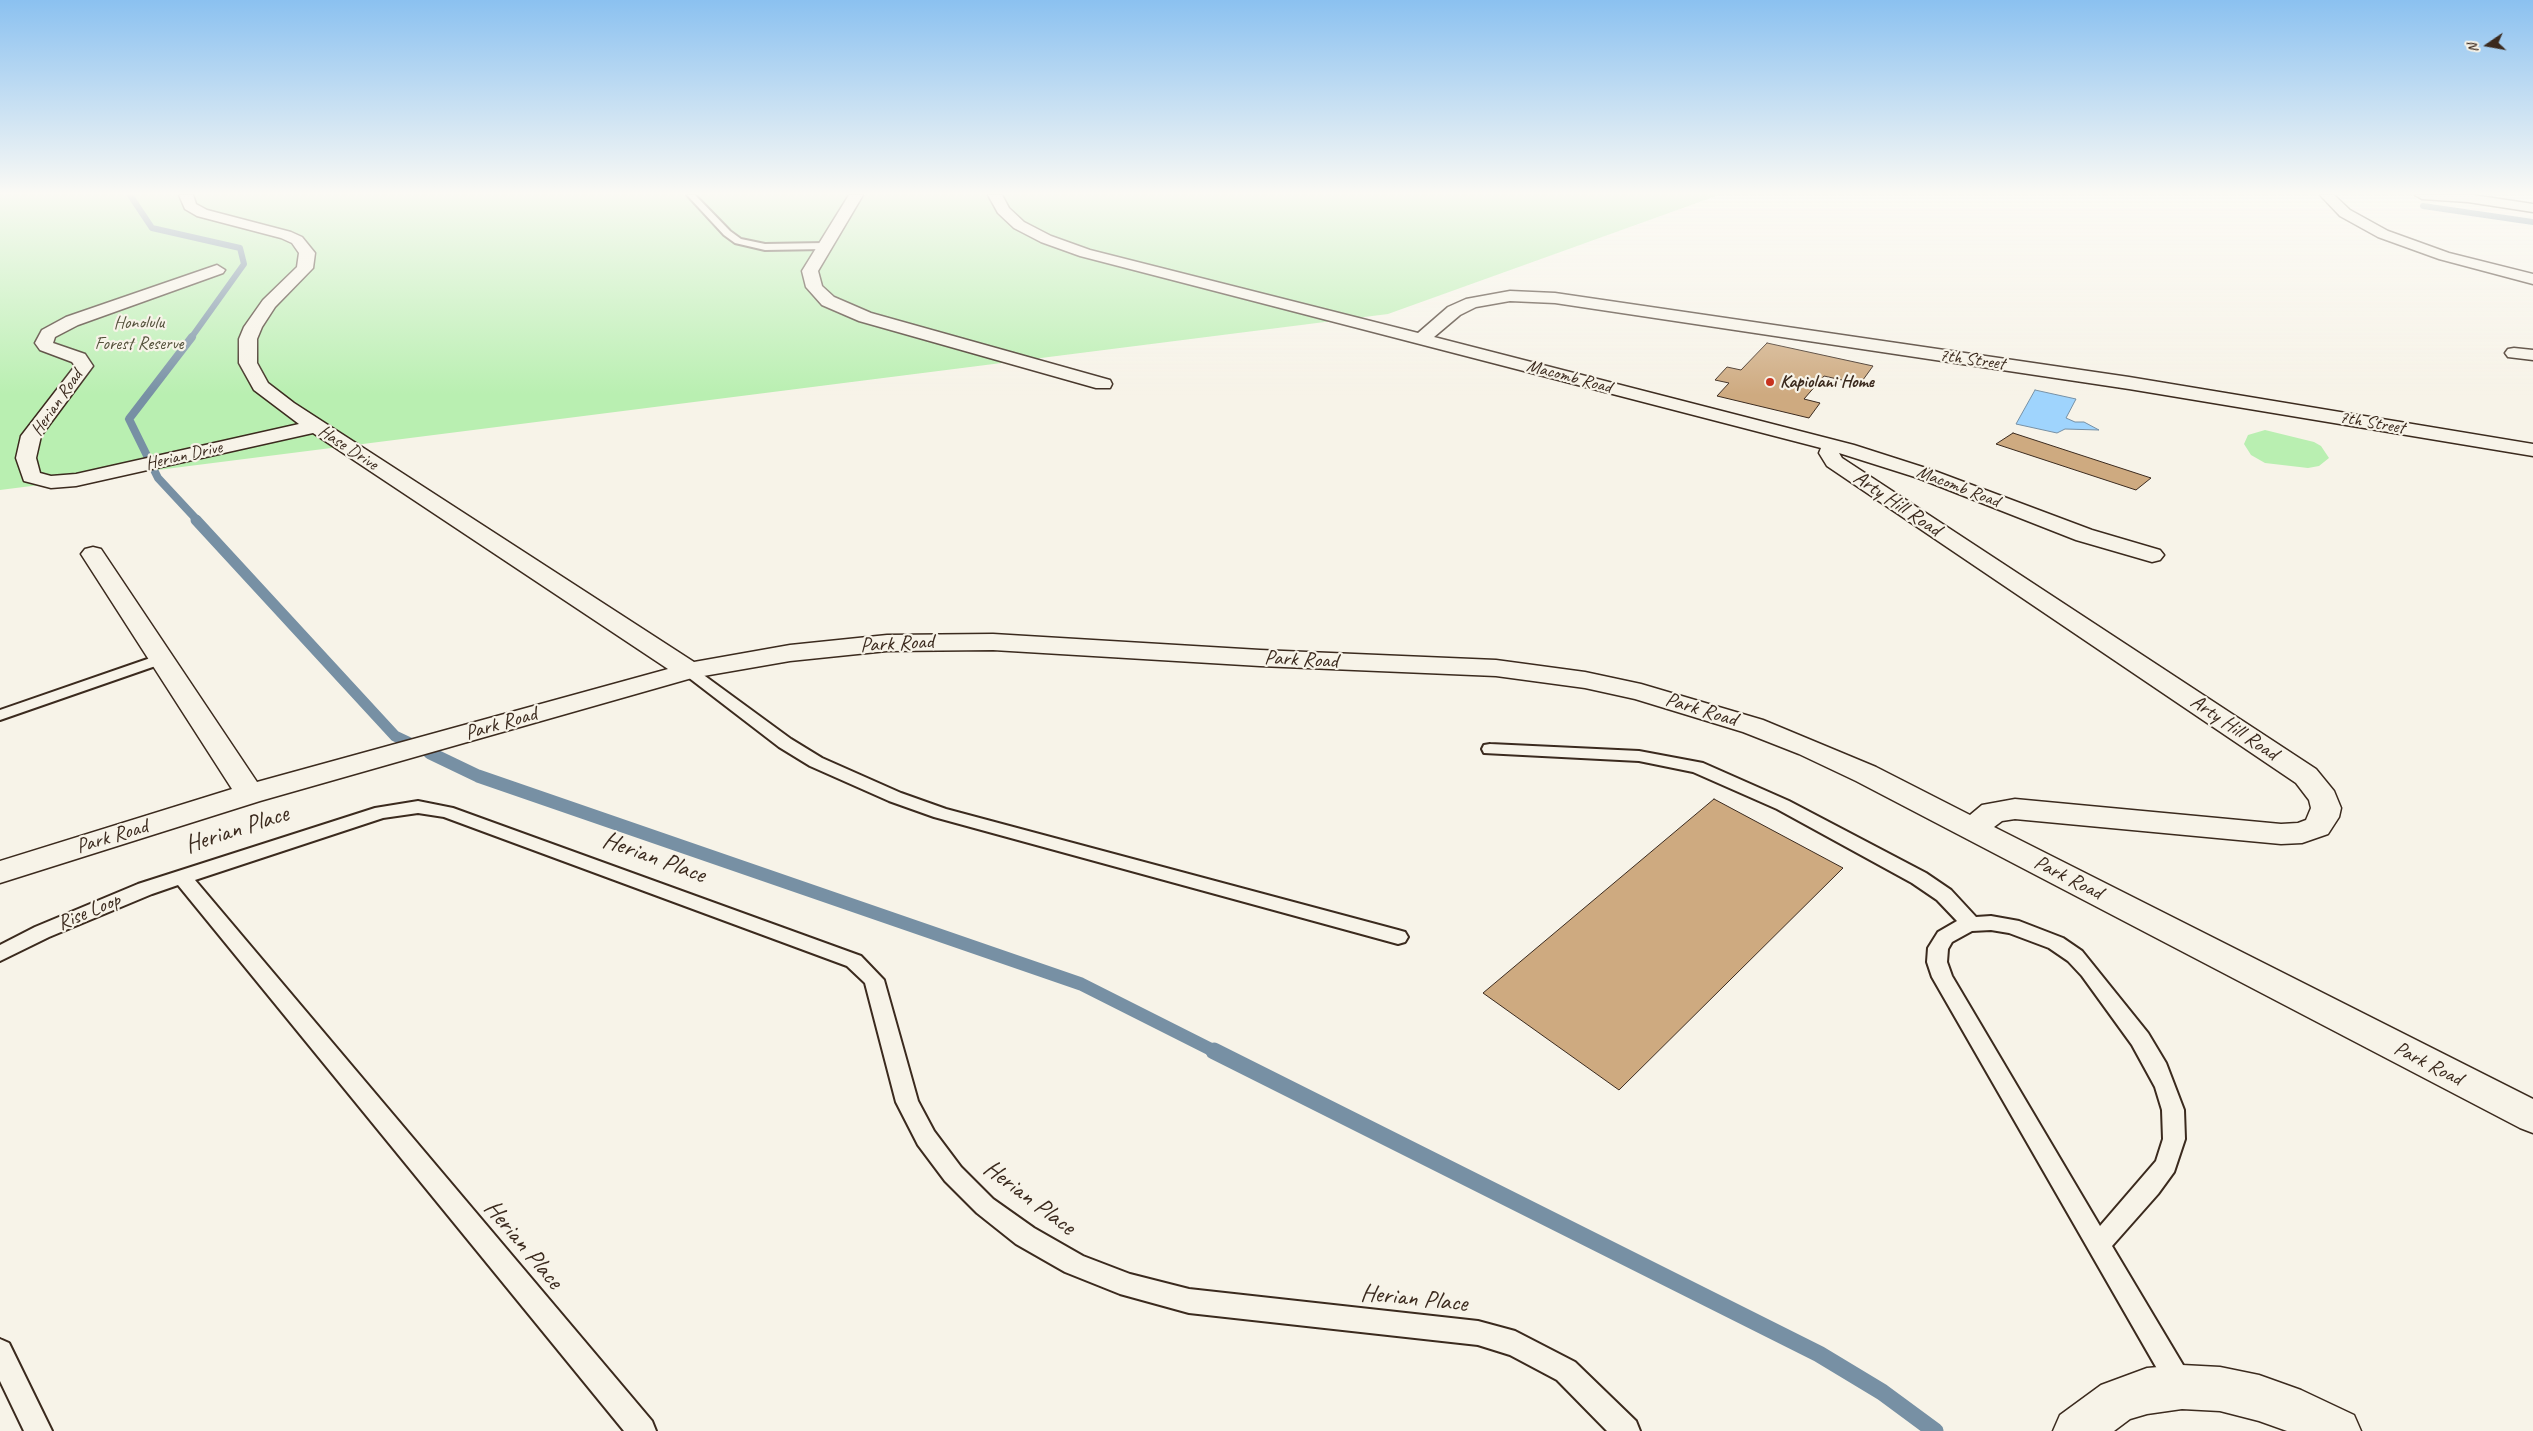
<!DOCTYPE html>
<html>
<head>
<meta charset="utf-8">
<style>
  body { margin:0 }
  #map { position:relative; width:2533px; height:1431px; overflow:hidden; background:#f7f3e8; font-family:Caveat,sans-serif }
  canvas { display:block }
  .north { position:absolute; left:2463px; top:20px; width:50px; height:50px; -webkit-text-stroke:4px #f7f3e8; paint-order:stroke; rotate:258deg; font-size:14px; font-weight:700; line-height:20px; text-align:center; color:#3b2a1e }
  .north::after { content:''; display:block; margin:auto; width:18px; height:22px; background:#3b2a1e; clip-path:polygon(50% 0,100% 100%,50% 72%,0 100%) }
</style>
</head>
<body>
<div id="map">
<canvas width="2533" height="1431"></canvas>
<div class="north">N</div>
</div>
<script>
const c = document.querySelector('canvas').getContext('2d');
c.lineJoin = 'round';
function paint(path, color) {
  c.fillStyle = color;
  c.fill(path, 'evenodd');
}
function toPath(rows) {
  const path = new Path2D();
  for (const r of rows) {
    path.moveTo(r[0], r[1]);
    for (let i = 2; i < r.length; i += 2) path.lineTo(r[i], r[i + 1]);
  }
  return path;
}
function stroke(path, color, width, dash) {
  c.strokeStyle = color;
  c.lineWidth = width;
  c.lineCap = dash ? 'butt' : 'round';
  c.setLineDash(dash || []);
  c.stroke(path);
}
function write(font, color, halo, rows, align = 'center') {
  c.font = font + ' Caveat,sans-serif';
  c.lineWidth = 4.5;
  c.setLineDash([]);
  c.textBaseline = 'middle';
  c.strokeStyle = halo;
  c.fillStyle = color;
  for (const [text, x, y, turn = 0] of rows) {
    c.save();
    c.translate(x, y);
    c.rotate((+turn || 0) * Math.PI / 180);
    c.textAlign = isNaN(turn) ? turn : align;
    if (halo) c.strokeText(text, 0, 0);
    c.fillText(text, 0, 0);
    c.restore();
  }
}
paint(toPath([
  [0,195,1719,195,1388,314,0,490],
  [2265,430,2314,442,2321,446,2329,458,2319,466,2308,468,2265,463,2251,455,2244,444,2248,435]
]), '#b9efb1');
const water = toPath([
  [2035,390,2076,399,2066,418,2075,422,2084,422,2099,430,2065,429,2057,433,2016,424,2035,390]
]);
paint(water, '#9fd4fd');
stroke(water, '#7790a4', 1);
stroke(toPath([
  [130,195,152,228,240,248,244,264,191,338],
  [2423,206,2533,222]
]), '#7790a4', 6);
stroke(toPath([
  [192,337,129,419,158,478,198,521]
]), '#7790a4', 8);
stroke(toPath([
  [196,520,395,736,433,754]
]), '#7790a4', 11);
stroke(toPath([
  [430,753,478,776,1081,984,1216,1052]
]), '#7790a4', 13);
stroke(toPath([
  [1214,1051,1819,1354,1882,1392,1935,1431]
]), '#7790a4', 17);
const building = toPath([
  [1767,343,1873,366,1860,384,1824,376,1804,399,1820,403,1809,418,1717,396,1729,383,1715,380,1727,367,1741,370,1767,343],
  [2013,433,2151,478,2136,490,1996,444,2013,433],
  [1714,799,1843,868,1619,1090,1483,993,1714,799]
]);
paint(building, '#ceaa80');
stroke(building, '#3b2a1e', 1);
const lane = toPath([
  [687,195,695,195,730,231,741,239,765,244,824,243,828,246,824,249,765,250,735,243,724,235,687,195],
  [162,654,167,656,170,659,167,662,0,720,0,710,162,654],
  [689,666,694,668,791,739,822,758,901,793,946,809,1398,930,1405,932,1408,937,1405,942,1398,944,934,817,889,801,810,766,779,747,684,674,681,671,689,666],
  [1490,744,1639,751,1703,763,1789,801,1926,873,1951,890,1976,917,1991,916,2019,921,2063,938,2082,951,2148,1033,2166,1063,2184,1110,2185,1139,2174,1172,2158,1194,2112,1246,2189,1375,2193,1384,2189,1393,2180,1397,2171,1393,1932,977,1927,962,1928,948,1938,932,1957,921,1937,900,1912,883,1777,809,1693,772,1639,761,1484,753,1482,749,1484,745,1490,744],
  [1991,930,2009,933,2049,948,2068,961,2082,976,2132,1045,2155,1087,2162,1110,2163,1139,2156,1161,2100,1226,1952,976,1947,962,1948,949,1952,942,1972,931,1991,930],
  [418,801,453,808,861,956,884,980,918,1101,934,1131,961,1167,993,1199,1034,1228,1083,1256,1130,1274,1189,1289,1478,1321,1515,1331,1575,1362,1636,1421,1640,1431,1607,1431,1557,1380,1510,1355,1478,1345,1189,1313,1120,1294,1065,1272,1016,1244,977,1213,945,1181,918,1145,896,1102,865,983,847,966,444,817,418,813,383,818,195,880,652,1421,656,1431,624,1431,178,885,152,894,49,937,0,961,0,945,35,927,138,884,375,808,418,801],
  [0,1339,9,1343,52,1431,24,1431,0,1381,0,1339]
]);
const street = toPath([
  [179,195,193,195,196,204,207,210,291,232,302,237,315,253,313,268,275,307,262,327,257,339,257,363,268,383,294,403,694,662,790,645,887,635,993,634,1260,650,1496,660,1585,672,1641,684,1763,720,1876,767,1970,815,1982,805,2015,799,2281,824,2298,823,2306,820,2311,808,2309,800,2296,783,1827,466,1819,453,1821,448,1080,256,1041,242,1014,228,998,213,988,195,1002,195,1009,208,1024,222,1051,236,1090,250,1418,333,1448,307,1466,299,1510,291,1555,293,2129,377,2533,444,2533,456,2129,389,1555,303,1510,301,1476,307,1460,315,1434,337,1854,445,1932,470,2092,530,2160,550,2164,555,2160,560,2152,562,2076,540,1918,478,1839,453,1842,458,2316,769,2334,791,2341,808,2339,817,2328,834,2302,843,2281,844,2015,819,2002,821,1994,827,2533,1099,2533,1133,2520,1128,1856,781,1799,754,1743,732,1635,699,1585,688,1496,676,1260,666,993,650,887,651,790,661,692,678,260,801,0,883,0,861,232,789,81,554,85,549,93,547,101,549,257,782,668,669,313,433,76,486,51,488,24,481,16,458,21,436,75,366,72,362,40,350,35,343,42,330,66,317,217,265,225,270,223,273,78,325,55,337,53,343,85,354,93,366,41,436,36,458,40,473,51,476,76,474,299,424,254,390,239,363,239,339,244,327,263,300,297,267,299,253,292,243,281,238,197,216,185,209,179,195],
  [849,195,863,195,818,271,822,286,834,297,871,313,1110,380,1112,384,1110,388,1096,388,859,321,822,305,806,287,802,271,849,195],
  [2320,195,2334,195,2350,210,2388,231,2449,253,2533,274,2533,284,2439,259,2378,237,2340,216,2320,195],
  [2415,195,2473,195,2533,204,2533,212,2468,202,2422,199,2415,195],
  [2514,348,2533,350,2533,360,2508,357,2505,353,2508,349,2514,348],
  [2182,1365,2220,1367,2259,1375,2301,1390,2354,1415,2361,1431,2287,1431,2259,1421,2220,1411,2182,1409,2147,1414,2130,1419,2114,1431,2053,1431,2060,1415,2101,1385,2147,1368,2182,1365]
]);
stroke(lane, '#3b2a1e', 4);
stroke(street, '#3b2a1e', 3);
paint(lane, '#f7f3e8');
paint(street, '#f7f3e8');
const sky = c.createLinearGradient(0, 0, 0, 395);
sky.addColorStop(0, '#8bc1f0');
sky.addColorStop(0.49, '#fbfaf5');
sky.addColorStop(1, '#fbfaf500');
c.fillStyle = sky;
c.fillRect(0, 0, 2533, 395);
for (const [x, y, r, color] of [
  [1770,382,5,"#c8321e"]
]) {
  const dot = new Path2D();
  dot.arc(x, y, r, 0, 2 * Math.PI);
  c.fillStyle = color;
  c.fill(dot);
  stroke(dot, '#f7f3e8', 2);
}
write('18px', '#54513b', '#f7f3e8', [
  ["Honolulu",139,323],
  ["Forest Reserve",139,344]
]);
write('18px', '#3b2a1e', '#f7f3e8', [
  ["7th Street",1972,360,8],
  ["Macomb Road",1569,377,15],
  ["Herian Road",57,403,-55],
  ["7th Street",2372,423,10],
  ["Hase Drive",348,448,33],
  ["Herian Drive",184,456,-13],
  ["Macomb Road",1958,487,21]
]);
write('bold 18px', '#3b2a1e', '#f7f3e8', [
  ["Kapiolani Home",1780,382]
], 'left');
write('21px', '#3b2a1e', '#f7f3e8', [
  ["Arty Hill Road",1897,504,34],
  ["Park Road",897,644,-3],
  ["Park Road",1301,660,3],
  ["Park Road",1701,710,17],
  ["Park Road",501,724,-16],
  ["Arty Hill Road",2234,728,34],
  ["Park Road",112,837,-17],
  ["Park Road",2068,878,27],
  ["Rise Loop",89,912,-23],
  ["Park Road",2428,1064,27]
]);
write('25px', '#3b2a1e', '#f7f3e8', [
  ["Herian Place",237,830,-18],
  ["Herian Place",654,858,20],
  ["Herian Place",1029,1198,37],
  ["Herian Place",523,1245,50],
  ["Herian Place",1414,1299,6]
]);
</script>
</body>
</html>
